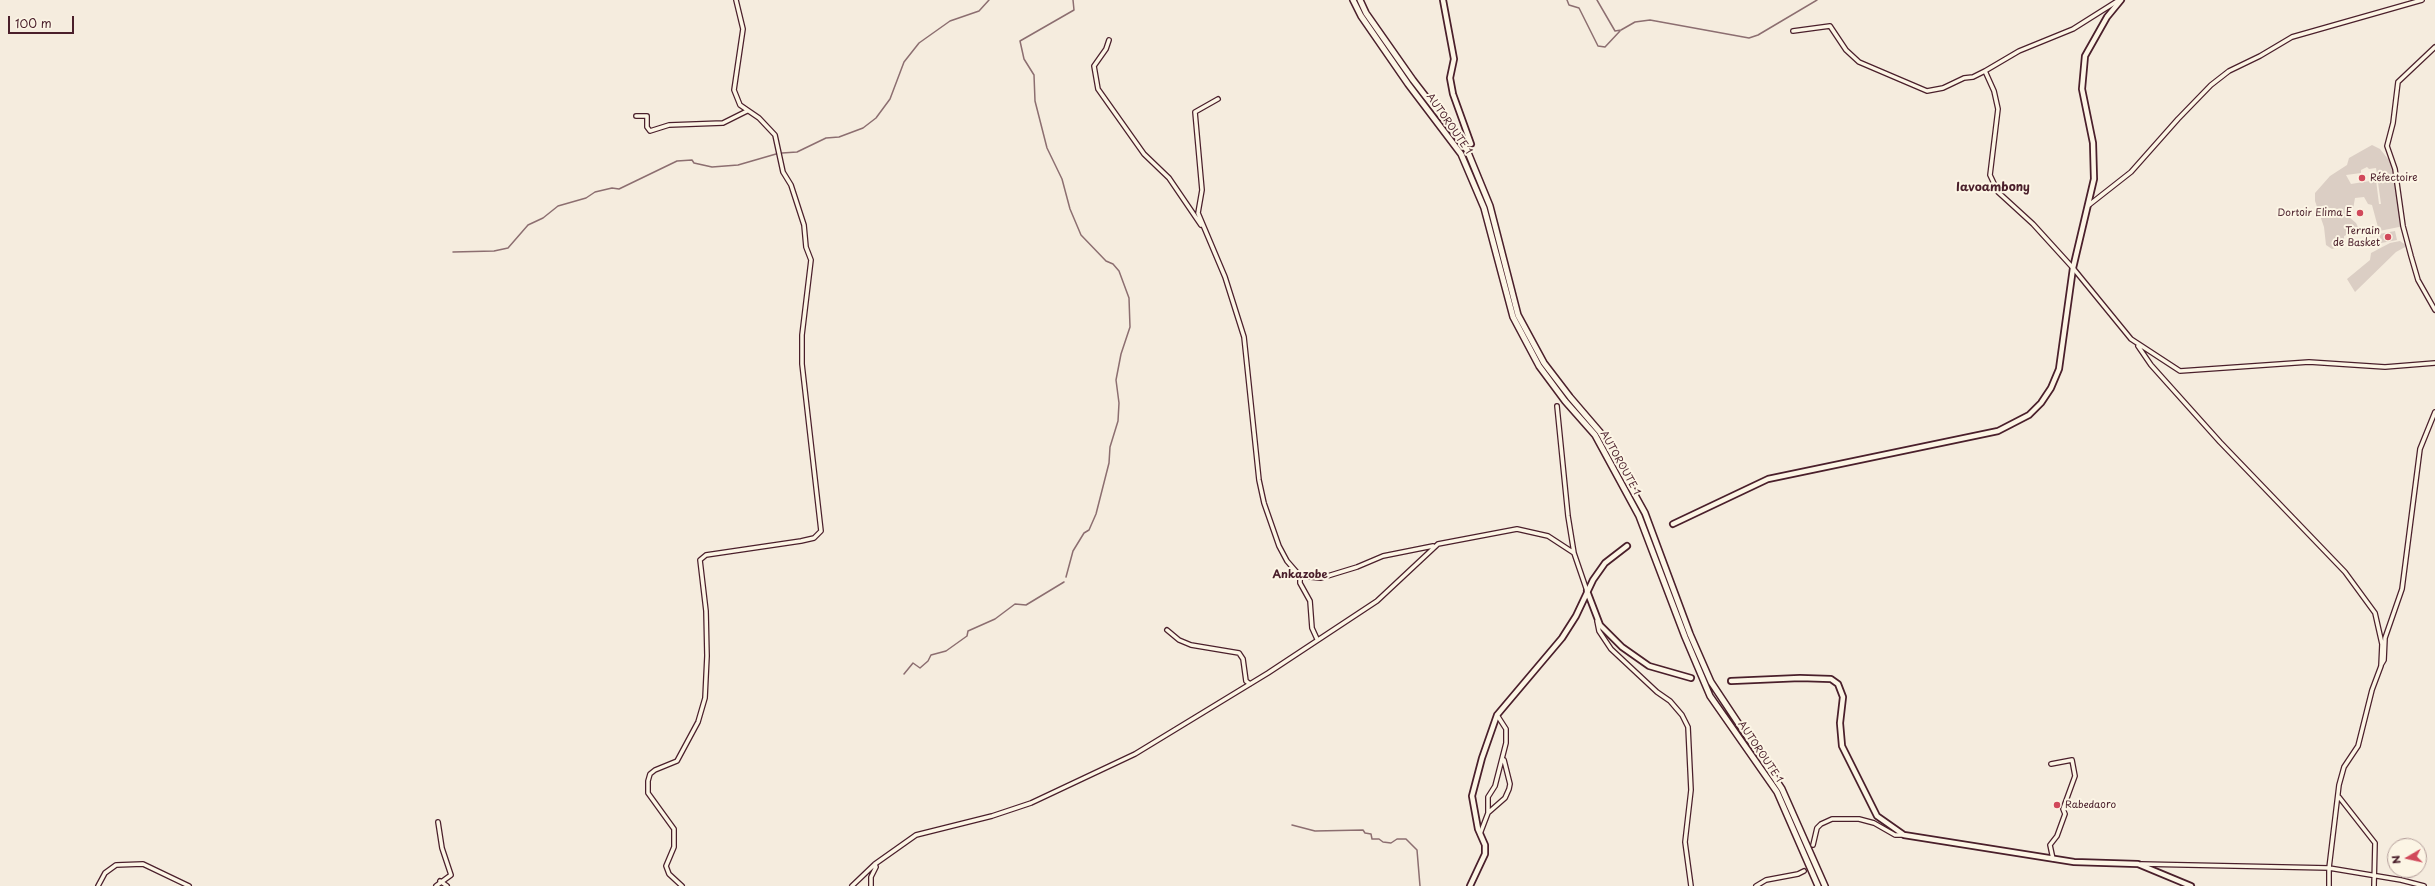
<!DOCTYPE html>
<html>
<head>
<meta charset="utf-8">
<style>
  body { margin:0 }
  #map { position:relative; width:2435px; height:886px; overflow:hidden; background:#f5ecde; font-family:"Playpen Sans",sans-serif }
  canvas { display:block }
  .north { position:absolute; left:2387px; top:838px; width:40px; height:40px; box-sizing:border-box; background:#fcf5e5; border:1px solid #b59f9b; border-radius:50%; rotate:261deg; font-size:11px; font-weight:700; line-height:16px; text-align:center; color:#4a1f2b }
  .north::after { content:''; display:block; margin:auto; width:14px; height:18px; background:#d1495b; clip-path:polygon(50% 0,100% 100%,50% 72%,0 100%) }
  .scale { position:absolute; left:8px; top:16px; width:66px; height:18px; box-sizing:border-box; border:2px solid #4a1f2b; border-top:0; padding-left:5px; font-size:12px; line-height:14px; white-space:nowrap; color:#4a1f2b; -webkit-text-stroke:3px #fcf5e5; paint-order:stroke }
</style>
</head>
<body>
<div id="map">
<canvas width="2435" height="886"></canvas>
<div class="north">N</div>
<div class="scale">100 m</div>
</div>
<script>
const c = document.querySelector('canvas').getContext('2d');
c.lineJoin = 'round';
function paint(path, color) {
  c.fillStyle = color;
  c.fill(path, 'evenodd');
}
function toPath(rows) {
  const path = new Path2D();
  for (const r of rows) {
    path.moveTo(r[0], r[1]);
    for (let i = 2; i < r.length; i += 2) path.lineTo(r[i], r[i + 1]);
  }
  return path;
}
function stroke(path, color, width, dash) {
  c.strokeStyle = color;
  c.lineWidth = width;
  c.lineCap = dash ? 'butt' : 'round';
  c.setLineDash(dash || []);
  c.stroke(path);
}
function write(font, color, halo, rows, align = 'center') {
  c.font = font + ' "Playpen Sans",sans-serif';
  c.lineWidth = 4;
  c.setLineDash([]);
  c.textBaseline = 'middle';
  c.strokeStyle = halo;
  c.fillStyle = color;
  for (const [text, x, y, turn = 0] of rows) {
    c.save();
    c.translate(x, y);
    c.rotate((+turn || 0) * Math.PI / 180);
    c.textAlign = isNaN(turn) ? turn : align;
    if (halo) c.strokeText(text, 0, 0);
    c.fillText(text, 0, 0);
    c.restore();
  }
}
paint(toPath([
  [2372,145,2380,149,2392,164,2404,226,2379,231,2372,205,2368,204,2364,197,2355,198,2353,209,2348,210,2349,217,2356,223,2361,233,2351,233,2344,236,2344,245,2332,249,2326,245,2324,227,2315,201,2315,193,2330,176,2347,165,2349,158],
  [2367,167,2369,169,2376,168,2381,204,2379,204,2376,180,2351,184,2346,175,2361,173,2361,170],
  [2395,231,2397,240,2381,243,2379,234],
  [2400,241,2407,246,2396,252,2355,292,2347,279,2370,260,2371,253,2390,243]
]), '#dbcec4');
stroke(toPath([
  [1567,0,1569,5,1579,8,1598,46,1605,47,1620,31],
  [1597,0,1615,31,1621,30,1635,22,1650,20,1749,38,1758,35,1817,0],
  [782,153,797,152,826,138,839,137,863,128,876,118,890,99,904,62,919,43,950,21,979,11,989,0],
  [453,252,494,251,508,248,528,225,543,218,558,206,586,198,595,192,612,188,619,189,677,161,692,160,694,163,712,167,738,165,776,154],
  [1066,577,1073,551,1084,533,1089,530,1096,514,1109,463,1110,447,1118,421,1119,403,1116,380,1121,354,1130,327,1129,298,1119,271,1113,264,1106,261,1081,235,1070,209,1062,179,1047,148,1035,101,1034,75,1024,59,1020,41,1074,10,1073,0],
  [904,674,913,663,920,668,928,661,931,655,946,651,967,636,968,631,995,619,1015,604,1026,605,1064,582],
  [1292,825,1315,831,1363,830,1365,833,1371,834,1372,839,1379,839,1383,842,1391,843,1397,839,1406,839,1417,850,1420,886]
]), '#8c6e70', 1.5);
const minor = toPath([
  [2119,0,2073,29,2019,51,1985,71,1994,91,1998,109,1990,175,1998,192,2033,224,2073,268,2131,339,2180,371,2309,362,2385,367,2435,363],
  [1793,31,1830,26,1846,50,1859,62,1927,91,1943,88,1964,78,1973,77,1985,71],
  [1109,40,1106,49,1094,66,1098,89,1144,154,1169,178,1201,225],
  [2435,47,2398,82,2393,123,2387,146,2395,169,2403,226,2411,256,2418,280,2435,310],
  [1218,99,1195,112,1202,190,1198,213,1225,277,1244,337,1259,480,1264,503,1279,546,1287,561,1300,576,1300,583,1310,601,1312,628,1317,639],
  [636,116,647,116,647,127,650,131,669,125,723,123,747,111],
  [2089,205,2131,172,2178,119,2211,85,2229,71,2260,56,2292,37,2422,0],
  [2138,346,2151,365,2220,442,2345,572,2375,613,2382,644,2381,666,2372,690,2358,746,2344,767,2339,785,2329,868,2329,886],
  [1557,406,1568,516,1574,553],
  [1300,576,1321,578,1357,567,1383,556,1433,546],
  [1597,621,1599,631,1611,649,1657,692,1670,701,1682,715,1688,727,1691,790,1685,842,1691,886],
  [1167,630,1179,640,1191,645,1239,653,1243,659,1246,681,1250,684],
  [2381,665,2384,660,2385,638,2402,589,2420,449,2435,412],
  [2051,764,2072,760,2075,776,2063,809,2065,814,2057,836,2050,845,2053,859],
  [2339,797,2375,843,2374,886],
  [1489,812,1505,798,1509,789,1510,784,1504,760],
  [1480,834,1488,813,1488,797,1495,786,1506,743,1506,729,1497,715],
  [1813,845,1817,828,1821,824,1832,819,1859,819,1874,823,1895,835,1904,835],
  [2141,864,2329,868,2401,880,2424,886],
  [440,881,447,886],
  [98,886,105,873,116,865,143,864,189,886],
  [436,886,451,875,442,848,438,822],
  [682,886,669,874,666,866,674,847,674,829,648,793,648,781,650,774,655,770,677,761,698,722,705,698,707,656,706,611,700,560,706,555,801,541,814,538,821,531,802,364,802,335,811,260,806,247,804,225,791,185,783,172,775,135,759,118,740,105,734,90,743,29,736,0],
  [852,886,875,864,916,835,992,816,1031,803,1135,754,1268,673,1377,601,1438,544,1517,529,1548,536,1574,553,1587,591],
  [871,886,871,877,876,867,875,864],
  [1756,886,1766,880,1798,874,1804,871]
]);
const tertiary = toPath([
  [1443,0,1454,59,1450,78,1453,94,1471,144],
  [1673,524,1768,479,1998,431,2029,415,2041,403,2051,388,2059,369,2073,268,2094,179,2093,143,2082,89,2085,56,2107,17,2121,0],
  [1587,591,1600,625,1622,647,1649,666,1691,678],
  [1731,681,1800,678,1831,679,1838,684,1843,697,1840,723,1842,746,1877,816,1904,835,2074,862,2138,864,2191,886],
  [1470,886,1485,854,1485,845,1478,829,1472,796,1482,758,1497,715,1562,638,1576,616,1593,580,1605,563,1627,546]
]);
const secondary = toPath([
  [1353,0,1361,16,1408,84,1461,154,1484,208,1513,317,1539,366,1565,401,1595,435,1639,516,1685,637,1710,696,1777,792,1818,886],
  [1360,0,1366,13,1413,80,1467,150,1490,206,1518,315,1544,363,1570,397,1600,432,1645,513,1690,634,1711,682,1782,789,1825,886]
]);
stroke(minor, '#4a1f2b', 6);
stroke(tertiary, '#4a1f2b', 8);
stroke(secondary, '#4a1f2b', 8);
stroke(minor, '#fcf5e5', 3.5);
stroke(tertiary, '#fcf5e5', 4.5);
stroke(secondary, '#fcf5e5', 5);
for (const [x, y, r, color] of [
  [2362,178,4,"#d1495b"],
  [2360,213,4,"#d1495b"],
  [2388,237,4,"#d1495b"],
  [2057,805,4,"#d1495b"]
]) {
  const dot = new Path2D();
  dot.arc(x, y, r, 0, 2 * Math.PI);
  c.fillStyle = color;
  c.fill(dot);
  stroke(dot, '#fcf5e5', 1.5);
}
write('10px', '#4a1f2b', '#fcf5e5', [
  ["AUTOROUTE 1",1449,124,55],
  ["AUTOROUTE 1",1620,463,61],
  ["AUTOROUTE 1",1760,752,56]
]);
write('10px', '#4a1f2b', '#fcf5e5', [
  ["Réfectoire",2370,178],
  ["Dortoir Elima E",2352,213,"right"],
  ["Terrain",2380,231,"right"],
  ["de Basket",2380,243,"right"],
  ["Rabedaoro",2065,805]
], 'left');
write('bold 11px', '#4a1f2b', '#fcf5e5', [
  ["Ankazobe",1300,575]
]);
write('bold 12px', '#4a1f2b', '#fcf5e5', [
  ["Iavoambony",1993,188]
]);
</script>
</body>
</html>
